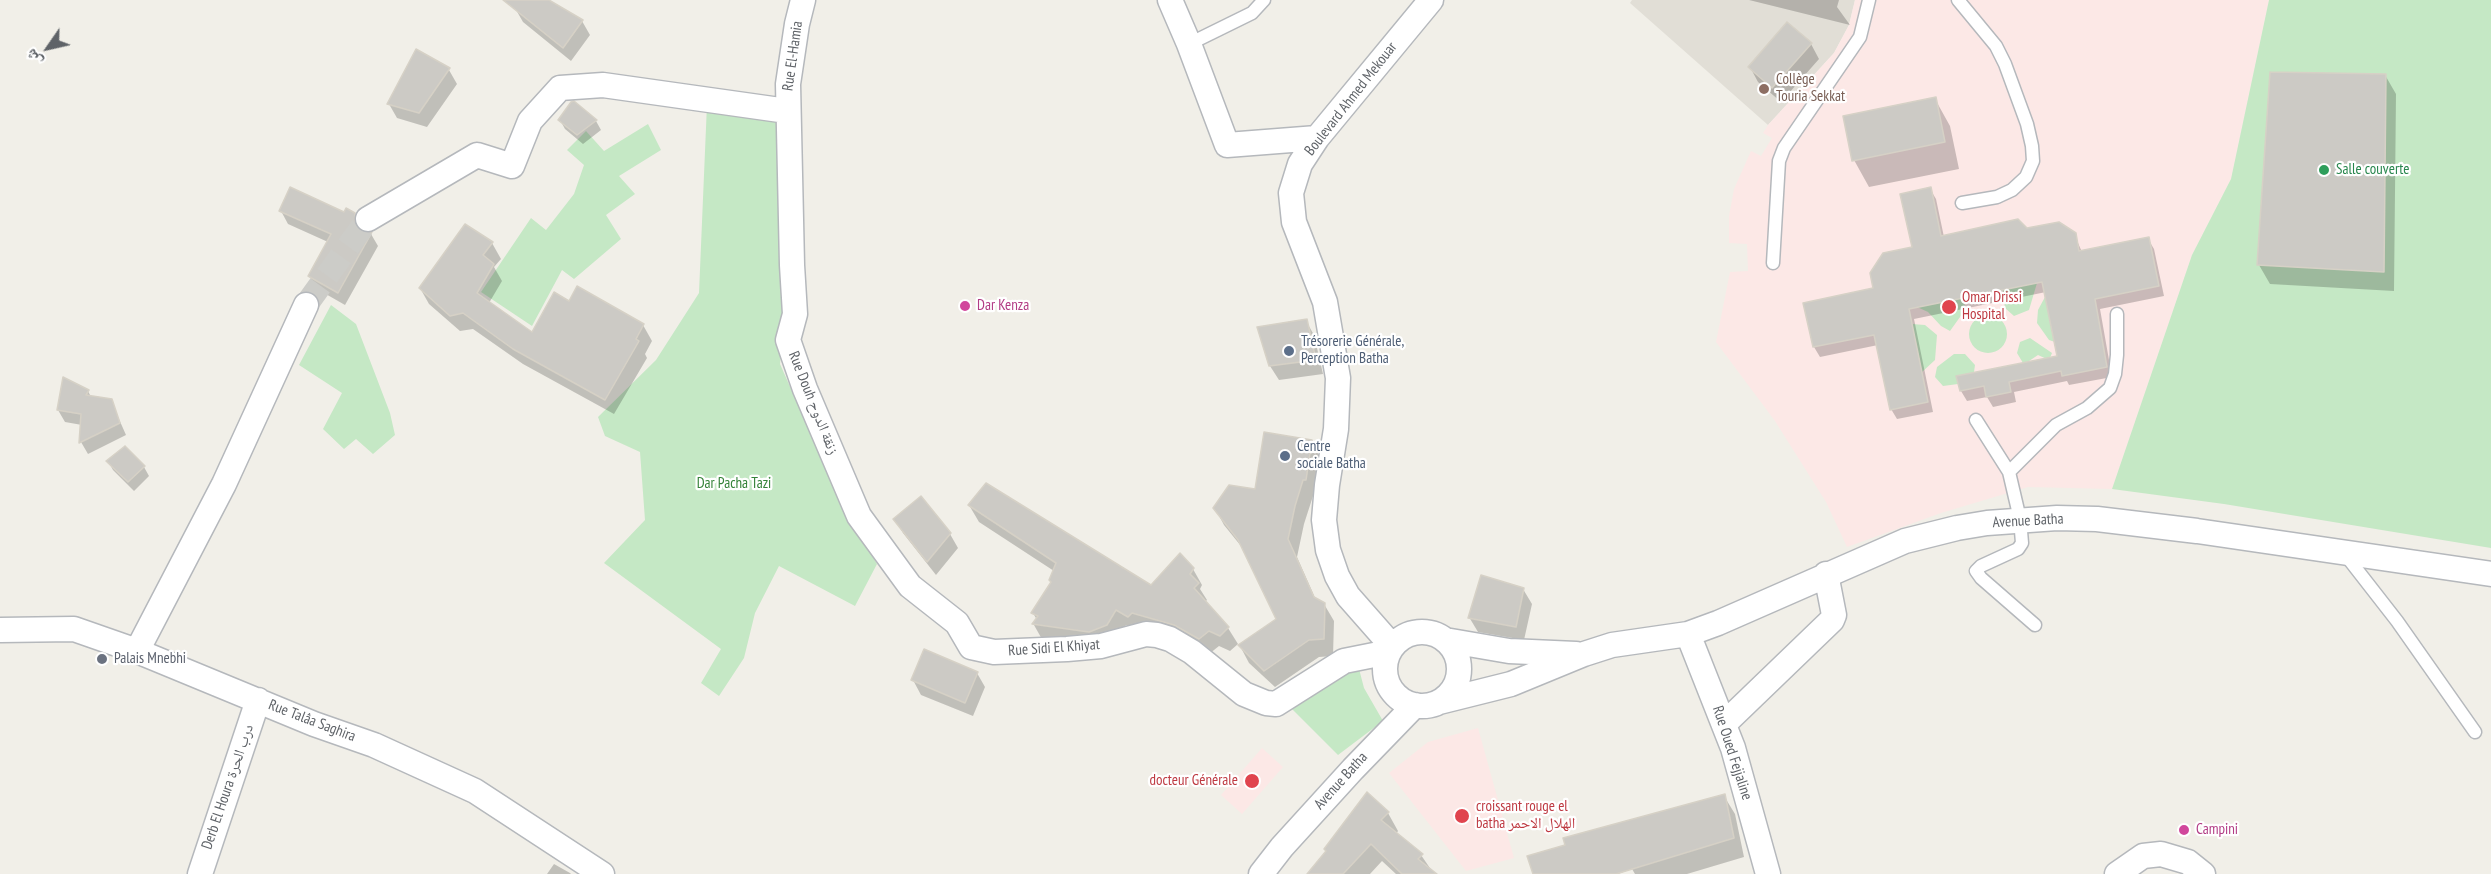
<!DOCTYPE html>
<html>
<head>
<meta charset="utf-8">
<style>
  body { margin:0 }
  #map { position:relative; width:2491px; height:874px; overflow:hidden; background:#f1efe8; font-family:"PT Sans Narrow","Noto Naskh Arabic",sans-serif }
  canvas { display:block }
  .north { position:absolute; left:18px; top:18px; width:60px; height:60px; -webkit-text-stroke:4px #fff; paint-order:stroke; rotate:236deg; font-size:16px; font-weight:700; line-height:24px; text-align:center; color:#5f6368 }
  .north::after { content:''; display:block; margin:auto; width:21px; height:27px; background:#5f6368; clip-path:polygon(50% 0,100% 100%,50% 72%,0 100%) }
</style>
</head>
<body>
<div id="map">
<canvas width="2491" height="874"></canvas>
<div class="north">ش</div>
</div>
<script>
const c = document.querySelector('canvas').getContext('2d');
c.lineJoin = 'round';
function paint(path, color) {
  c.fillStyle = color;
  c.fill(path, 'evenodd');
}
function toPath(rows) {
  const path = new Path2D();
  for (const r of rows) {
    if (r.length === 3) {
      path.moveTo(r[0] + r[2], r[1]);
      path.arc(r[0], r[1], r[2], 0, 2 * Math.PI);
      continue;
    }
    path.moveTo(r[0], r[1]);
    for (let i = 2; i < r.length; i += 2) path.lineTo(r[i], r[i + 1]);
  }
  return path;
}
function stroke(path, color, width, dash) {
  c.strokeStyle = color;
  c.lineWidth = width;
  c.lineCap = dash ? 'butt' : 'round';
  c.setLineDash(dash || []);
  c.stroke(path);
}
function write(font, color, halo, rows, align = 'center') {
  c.font = font + ' "PT Sans Narrow","Noto Naskh Arabic",sans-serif';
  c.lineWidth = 4.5;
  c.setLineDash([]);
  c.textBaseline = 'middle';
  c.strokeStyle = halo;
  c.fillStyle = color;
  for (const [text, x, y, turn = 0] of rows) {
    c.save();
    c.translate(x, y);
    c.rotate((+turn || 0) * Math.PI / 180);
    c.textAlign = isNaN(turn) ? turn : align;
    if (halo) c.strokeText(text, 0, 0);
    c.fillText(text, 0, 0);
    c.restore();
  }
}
paint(toPath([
  [1632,0,1855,0,1849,25,1834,53,1768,125,1630,3]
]), '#e1ded6');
paint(toPath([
  [1855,0,2269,0,2231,179,2192,255,2112,489,2028,487,1941,513,1847,547,1826,502,1775,421,1716,342,1730,272,1748,271,1747,244,1729,243,1729,216,1734,189,1751,151,1761,156,1772,138,1763,133,1768,125,1834,53,1849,25],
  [1478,728,1514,858,1466,871,1389,773,1428,742],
  [1262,748,1283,767,1242,814,1221,795]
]), '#fce8e6');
paint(toPath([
  [2269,0,2491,0,2491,548,2224,504,2112,489,2192,255,2231,179],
  [707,104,787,114,791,262,780,364,841,502,877,564,855,606,779,566,755,613,744,658,719,696,701,683,721,649,604,563,645,520,640,452,605,436,598,417,656,360,699,293],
  [648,124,661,150,619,176,635,194,606,215,621,239,574,279,562,270,532,326,481,292,531,218,546,230,574,194,584,165,567,150,586,131,604,151],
  [2037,283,2029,310,2014,316,2005,308,2003,290],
  [2045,297,2055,342,2049,340,2037,323,2038,310],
  [1964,298,1965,310,1950,331,1941,326,1928,312,1917,307],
  [331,305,356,324,390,413,395,435,373,454,356,439,344,449,323,429,342,393,299,365],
  [1988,334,19],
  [1912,324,1925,325,1937,335,1935,360,1922,372],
  [2030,338,2052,353,2049,360,2038,355,2029,361,2023,363,2017,353,2020,342],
  [1954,354,1965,354,1975,365,1974,372,1958,384,1943,386,1935,377,1937,367],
  [1357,661,1364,688,1383,721,1338,755,1283,700]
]), '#c5e8c5');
paint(toPath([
  [523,0,546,0,582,21,590,35,571,61,523,22,515,8],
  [1749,0,1839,0,1837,7,1850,25],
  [1811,44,1819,59,1781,102,1758,82,1750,67],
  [417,51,449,70,457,84,427,127,397,118,389,104],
  [2385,75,2396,94,2394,291,2270,284,2259,265],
  [1935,99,1950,126,1959,169,1869,187,1854,160],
  [560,120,596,121,601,130,583,144,565,129],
  [1930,189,1936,199,1944,237,2026,230,2074,234,2082,252,2148,239,2154,249,2164,296,2100,309,2112,377,2069,385,2067,381,2014,392,2016,402,1993,407,1987,397,1967,401,1961,391,2059,357,2046,292,1914,319,1933,412,1897,419,1891,409,1878,345,1820,357,1814,347,1805,304,1875,290,1913,248],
  [281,211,354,214,362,228,362,233,371,234,378,246,345,305,317,289,309,276,328,242,288,224],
  [492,243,501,259,494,267,502,281,489,303,532,334,569,303,643,325,652,341,645,354,647,358,614,414,523,364,473,329,460,331,429,304,420,288],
  [1306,321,1314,335,1323,374,1279,380,1270,366],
  [88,391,91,397,111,401,126,435,88,454,81,442,82,425,65,422,58,410],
  [1311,441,1321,458,1315,496,1313,496,1304,524,1297,557,1316,600,1324,604,1334,621,1333,656,1319,657,1275,687,1249,663,1240,646,1277,619,1245,551,1224,525,1215,508,1257,491],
  [125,448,144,467,149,476,134,491,113,470,108,461],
  [969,505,1152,587,1193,569,1202,585,1200,589,1207,600,1205,602,1228,628,1238,644,1230,651,1219,646,1209,654,1138,633,1126,625,1116,641,1043,641,1034,625,1037,620,1033,613,1052,583,1054,571,979,522],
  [895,519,950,534,958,548,936,575,903,533],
  [1523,589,1532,604,1524,640,1478,632,1469,617],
  [977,673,985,687,973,716,921,695,913,680],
  [1724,796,1735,814,1744,857,1687,874,1635,874,1632,869,1618,874,1535,874],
  [1388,813,1398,831,1396,834,1421,855,1434,874,1396,874,1382,861,1370,874,1309,874],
  [554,864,570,873,571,874,547,874]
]), '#0003');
const building = toPath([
  [503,0,549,0,583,20,563,48,503,0],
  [1787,22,1812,43,1772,88,1748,67,1787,22],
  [416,49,450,68,419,113,387,104,416,49],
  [2270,72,2386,74,2384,272,2257,265,2270,72],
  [1936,97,1945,142,1852,161,1843,116,1936,97],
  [574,101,597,120,577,135,558,120,571,102,574,101],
  [290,187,344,212,346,208,355,213,355,226,360,231,372,232,338,293,308,276,331,234,279,211,290,187],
  [1931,187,1941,236,2018,219,2027,228,2059,222,2076,233,2079,251,2149,237,2159,286,2095,299,2107,367,2062,376,2061,371,2009,382,2011,392,1986,397,1984,386,1960,391,1956,376,2057,356,2042,282,1909,309,1928,402,1890,410,1874,335,1813,347,1803,303,1873,288,1870,273,1883,253,1912,247,1900,194,1931,187],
  [465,224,493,242,483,255,494,264,477,293,532,332,554,292,569,301,577,286,644,324,636,339,639,341,605,400,513,349,463,313,450,316,419,288,465,224],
  [1307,319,1316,360,1269,366,1257,327,1307,319],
  [63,377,89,390,86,395,112,399,120,423,79,443,81,414,57,410,63,377],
  [1264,432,1312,440,1306,480,1303,480,1295,506,1288,539,1314,597,1325,603,1324,639,1309,640,1264,671,1238,645,1276,619,1238,540,1213,508,1229,485,1255,489,1264,432],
  [125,446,145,466,128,482,106,461,125,446],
  [986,483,1151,585,1180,553,1194,568,1190,574,1199,583,1194,588,1229,627,1220,636,1209,631,1199,639,1174,625,1132,613,1128,617,1116,610,1107,625,1089,632,1032,624,1038,616,1031,613,1051,582,1049,580,1056,563,968,505,986,483],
  [921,496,951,533,927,562,893,519,921,496],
  [1481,575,1524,588,1516,627,1468,618,1481,575],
  [924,649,978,672,965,703,911,680,924,649],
  [1367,792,1389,812,1381,820,1423,854,1418,859,1437,874,1402,874,1371,844,1343,874,1307,874,1326,851,1324,849,1367,792],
  [1725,794,1734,838,1616,874,1533,874,1527,856,1565,845,1563,838,1725,794]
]);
paint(building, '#cccac5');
stroke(building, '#d6d1c6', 1.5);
stroke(toPath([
  [306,305,368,219]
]), '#ccccc8', 24, [24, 12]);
const lane = toPath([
  [1958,0,1996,46,2005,64,2027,124,2032,146,2033,161,2026,177,2012,190,1997,197,1962,203],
  [1189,44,1252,13,1264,0],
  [1773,263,1779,161,1784,148,1860,37,1869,0],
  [1976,420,2009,472,2020,519,2022,543,2018,549,1981,566,1976,571,1981,578,2035,625],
  [2009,472,2056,425,2087,408,2110,388,2115,374,2117,355,2117,314],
  [2344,553,2397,621,2475,732]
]);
const street = toPath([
  [803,0,797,24,788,84,792,265,795,314,788,340,805,389,859,516,910,586,957,623,971,647,994,652,1067,649,1101,646,1146,634,1157,635,1170,639,1192,652,1244,694,1266,703,1276,704,1344,661,1389,652],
  [1170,0,1189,44,1227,145,1317,138],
  [368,219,477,155,512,166,530,121,560,88,603,85,787,111],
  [0,630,74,629,137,651,314,724,374,745,475,791,602,874],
  [1422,669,37],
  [1688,634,1733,748,1768,874],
  [1445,640,1509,651,1576,654],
  [1392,646,1348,596,1337,576,1328,550,1324,520,1327,485,1336,429,1338,378,1325,302,1294,222,1291,193,1300,164,1317,138,1431,0],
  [137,651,224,484,306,305],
  [1439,702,1511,684,1584,654,1612,645,1688,634,1718,623,1905,541,1957,528,1987,523,2057,518,2097,519,2197,531,2491,574],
  [1724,724,1832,620,1834,615,1826,574],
  [200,874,258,700],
  [1261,874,1282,847,1353,769,1415,705],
  [2117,874,2143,856,2161,854,2188,862,2203,874]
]);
stroke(lane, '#b5b8bc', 15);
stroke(street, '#b5b8bc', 27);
stroke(lane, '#fff', 12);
stroke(street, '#fff', 24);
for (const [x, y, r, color] of [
  [1764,89,6,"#8d6e63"],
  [2324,170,6,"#2e9e5b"],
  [965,306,6,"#d1479c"],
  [1949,307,8,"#e0444e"],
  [1289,351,6,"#5c6f8a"],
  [1285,456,6,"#5c6f8a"],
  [102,659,6,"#6b7280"],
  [1252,781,8,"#e0444e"],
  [1462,816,8,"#e0444e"],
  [2184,830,6,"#d1479c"]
]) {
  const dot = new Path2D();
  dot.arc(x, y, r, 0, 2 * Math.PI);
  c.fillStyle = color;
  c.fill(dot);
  stroke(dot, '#fff', 2);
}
write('15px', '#5f6368', '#fff', [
  ["Rue El-Hamia",793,56,-82],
  ["Boulevard Ahmed Mekouar",1351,99,-52],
  ["Rue Douh زنقة الدوح",813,403,68],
  ["Avenue Batha",2028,521,-3],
  ["Rue Sidi El Khiyat",1054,648,-4],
  ["Rue Talâa Saghira",312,721,21],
  ["Rue Oued Fejjaline",1732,753,72],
  ["Avenue Batha",1341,781,-48],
  ["Derb El Houra درب الحرة",228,787,-71]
]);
write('15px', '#785e54', '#fff', [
  ["Collège",1776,80],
  ["Touria Sekkat",1776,97]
], 'left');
write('15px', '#27864d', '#fff', [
  ["Salle couverte",2336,170]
], 'left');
write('15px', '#be3a42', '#fff', [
  ["Omar Drissi",1962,298],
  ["Hospital",1962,315],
  ["docteur Générale",1238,781,"right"],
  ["croissant rouge el",1476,807],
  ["batha الهلال الاحمر",1476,824]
], 'left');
write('15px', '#b23c85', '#fff', [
  ["Dar Kenza",977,306],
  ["Campini",2196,830]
], 'left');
write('15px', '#4e5e75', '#fff', [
  ["Trésorerie Générale,",1301,342],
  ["Perception Batha",1301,359],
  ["Centre",1297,447],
  ["sociale Batha",1297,464]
], 'left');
write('15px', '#348238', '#fff', [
  ["Dar Pacha Tazi",734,484]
]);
write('15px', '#5b616d', '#fff', [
  ["Palais Mnebhi",114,659]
], 'left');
</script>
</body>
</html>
